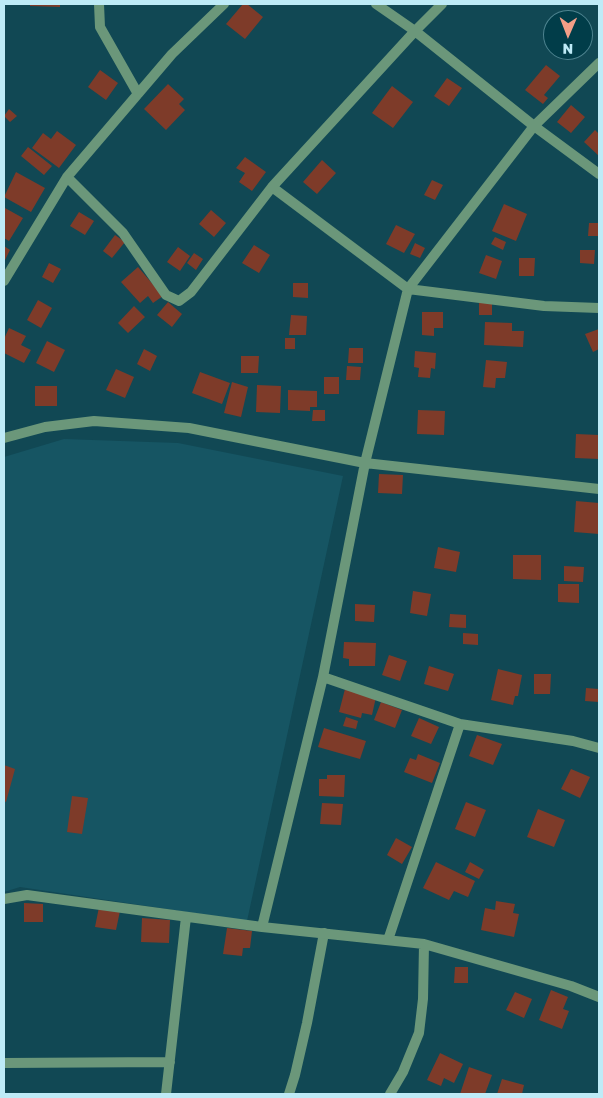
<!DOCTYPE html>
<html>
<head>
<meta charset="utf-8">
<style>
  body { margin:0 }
  #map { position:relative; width:603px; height:1098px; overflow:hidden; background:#114854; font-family:"Golos Text",sans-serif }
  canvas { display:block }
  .frame { position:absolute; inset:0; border:5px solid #beebf7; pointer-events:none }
  .north { position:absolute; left:543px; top:10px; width:50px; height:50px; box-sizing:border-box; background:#013d49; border:1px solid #4d838f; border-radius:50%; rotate:181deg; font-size:14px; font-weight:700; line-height:20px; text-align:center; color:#beebf7 }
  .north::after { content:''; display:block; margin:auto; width:18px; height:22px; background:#f49e87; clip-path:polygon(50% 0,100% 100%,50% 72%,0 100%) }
</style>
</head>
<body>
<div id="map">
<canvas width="603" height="1098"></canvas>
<div class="frame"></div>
<div class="north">N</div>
</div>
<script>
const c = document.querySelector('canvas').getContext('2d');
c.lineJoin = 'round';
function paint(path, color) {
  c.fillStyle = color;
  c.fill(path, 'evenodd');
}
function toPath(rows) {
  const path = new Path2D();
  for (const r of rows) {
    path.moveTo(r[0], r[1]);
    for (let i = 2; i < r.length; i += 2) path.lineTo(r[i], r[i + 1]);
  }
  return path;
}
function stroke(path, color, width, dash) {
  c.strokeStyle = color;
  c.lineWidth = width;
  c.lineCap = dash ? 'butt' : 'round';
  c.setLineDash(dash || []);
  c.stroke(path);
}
paint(toPath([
  [64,439,178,443,343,476,247,921,20,887,4,892,4,457]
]), '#165563');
paint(toPath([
  [30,4,60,4,60,7,30,6],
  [243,4,247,4,263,17,245,39,226,24],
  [546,65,560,76,544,95,548,98,543,104,525,90],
  [100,70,118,83,106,100,88,87],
  [447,78,462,88,449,106,434,96],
  [168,84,184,99,179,104,185,110,166,130,144,109],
  [392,86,413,102,393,128,372,113],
  [571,105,585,117,571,133,557,122],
  [9,109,17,116,10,122,4,116],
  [595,130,599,134,599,156,584,142],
  [57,131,76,145,59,168,32,148,43,133,51,139],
  [28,147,52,166,44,175,21,156],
  [245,157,266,172,252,191,239,182,245,173,236,168],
  [322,160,336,173,317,194,303,182],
  [16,172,45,188,31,212,4,197],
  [432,180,443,185,435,200,424,195],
  [504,204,527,214,516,241,492,231],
  [5,208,23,218,9,241,4,238],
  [211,210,226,223,214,237,199,224],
  [79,212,94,221,85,235,70,226],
  [589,223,599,223,599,236,588,236],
  [396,225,415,234,404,253,386,244],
  [115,235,125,242,112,258,103,251],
  [495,237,506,242,503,250,491,244],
  [415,243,425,248,420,258,410,254],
  [254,245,270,255,259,273,242,263],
  [4,246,10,250,4,262],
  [178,247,190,256,180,271,167,262],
  [580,250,595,250,594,264,580,263],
  [194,253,203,259,196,270,187,263],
  [486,255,502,261,496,279,479,273],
  [519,258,535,258,534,276,519,276],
  [49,263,61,269,53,283,42,277],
  [138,267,163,296,153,303,148,296,140,303,121,282],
  [293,283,308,283,308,298,293,297],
  [38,300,52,308,41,328,27,320],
  [168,302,182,314,172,327,157,315],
  [479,303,492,303,492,315,479,315],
  [134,306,145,317,128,333,118,323],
  [422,312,443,312,443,328,434,328,434,336,422,335],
  [291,315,307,316,306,335,289,335],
  [485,322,512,323,512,331,524,331,523,347,484,345],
  [9,328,26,336,21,345,31,350,24,363,4,353,4,339],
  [599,329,599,349,593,352,585,334],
  [285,338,295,338,295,349,285,349],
  [47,341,65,350,54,372,36,363],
  [349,348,363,348,363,363,348,363],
  [144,349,157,356,150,371,137,364],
  [415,351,436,353,435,369,431,368,430,378,418,377,419,368,414,367],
  [241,356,259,356,258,373,241,373],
  [486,360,507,362,505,378,496,378,495,388,483,387],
  [347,366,361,367,360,380,346,380],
  [116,369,134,377,125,398,106,390],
  [200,372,230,383,222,404,192,393],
  [324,377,339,377,339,394,324,394],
  [232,382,248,387,241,417,224,413],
  [257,385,281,386,280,413,256,412],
  [35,386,57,386,57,406,35,406],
  [288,390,317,391,317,407,310,407,310,411,288,410],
  [313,410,325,410,325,421,312,421],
  [418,410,445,411,444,435,417,434],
  [576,434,599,435,599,459,575,458],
  [379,474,403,475,402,494,378,493],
  [576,501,599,503,599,534,574,532],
  [438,547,460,552,456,572,434,568],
  [513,555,541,555,541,580,513,579],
  [564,566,584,567,583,582,564,581],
  [558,584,579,584,579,603,558,602],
  [413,591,431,594,427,616,410,613],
  [355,604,375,605,374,622,355,621],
  [450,614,466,615,466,628,449,627],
  [463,633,478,634,478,645,463,644],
  [344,642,376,643,375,666,349,666,349,659,343,658],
  [389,655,407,661,400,681,382,675],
  [429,666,454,674,448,691,424,684],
  [498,669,522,675,518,696,515,696,513,705,491,700],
  [534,674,551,674,550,694,534,694],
  [586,688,599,689,599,702,585,701],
  [345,689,376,697,372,715,362,713,361,718,339,712],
  [381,702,402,710,395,728,374,720],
  [346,717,358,721,356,729,343,726],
  [419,718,439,727,431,744,411,736],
  [324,728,366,741,360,759,318,747],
  [477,735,502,744,493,765,469,756],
  [418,754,440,763,432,783,404,772,410,758,416,760],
  [4,765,15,769,6,802,4,801],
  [571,769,590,777,580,798,561,789],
  [327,775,345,775,344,797,319,796,319,779,327,779],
  [72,796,88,798,82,834,67,832],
  [466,802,486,810,475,837,455,829],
  [322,803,343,804,341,825,320,824],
  [538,809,565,820,554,847,527,837],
  [396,838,412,847,402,864,387,855],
  [436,862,475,881,468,897,454,891,449,900,423,888],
  [470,862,484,870,479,879,465,872],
  [496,901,515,904,513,913,519,914,514,937,481,930,485,908,495,910],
  [24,903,43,904,43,922,24,922],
  [99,907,120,911,116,930,95,927],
  [142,918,170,920,169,943,141,942],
  [227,928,252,931,250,948,243,948,242,956,223,954],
  [455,967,468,967,468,983,454,983],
  [551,990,568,997,563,1009,569,1011,562,1029,539,1020],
  [515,992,532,999,524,1018,506,1010],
  [440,1053,463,1064,454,1083,444,1078,441,1086,427,1080],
  [469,1067,492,1075,485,1094,460,1094],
  [502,1079,524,1085,522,1094,497,1094]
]), '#7e3b29');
stroke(toPath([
  [289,1094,295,1075,307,1023,324,933]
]), '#6b977a', 10);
stroke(toPath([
  [99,4,100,27,138,94],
  [376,4,415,31,534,126,599,174],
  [67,177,123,233,166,295,179,301,191,292,272,187,415,31,442,4],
  [272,187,408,289,544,306,599,308],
  [4,281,67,177,172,54,224,4],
  [4,438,45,427,94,421,189,428,365,463,599,489],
  [323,677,460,724,573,741,599,748],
  [4,899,27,895,262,927,424,944,571,986,599,997],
  [262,927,323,677,365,463,408,289,534,126,599,63],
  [388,940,460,724],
  [4,1063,170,1062],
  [166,1094,186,917],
  [390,1094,403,1072,419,1033,423,999,424,944]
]), '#6b977a', 10);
</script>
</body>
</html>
